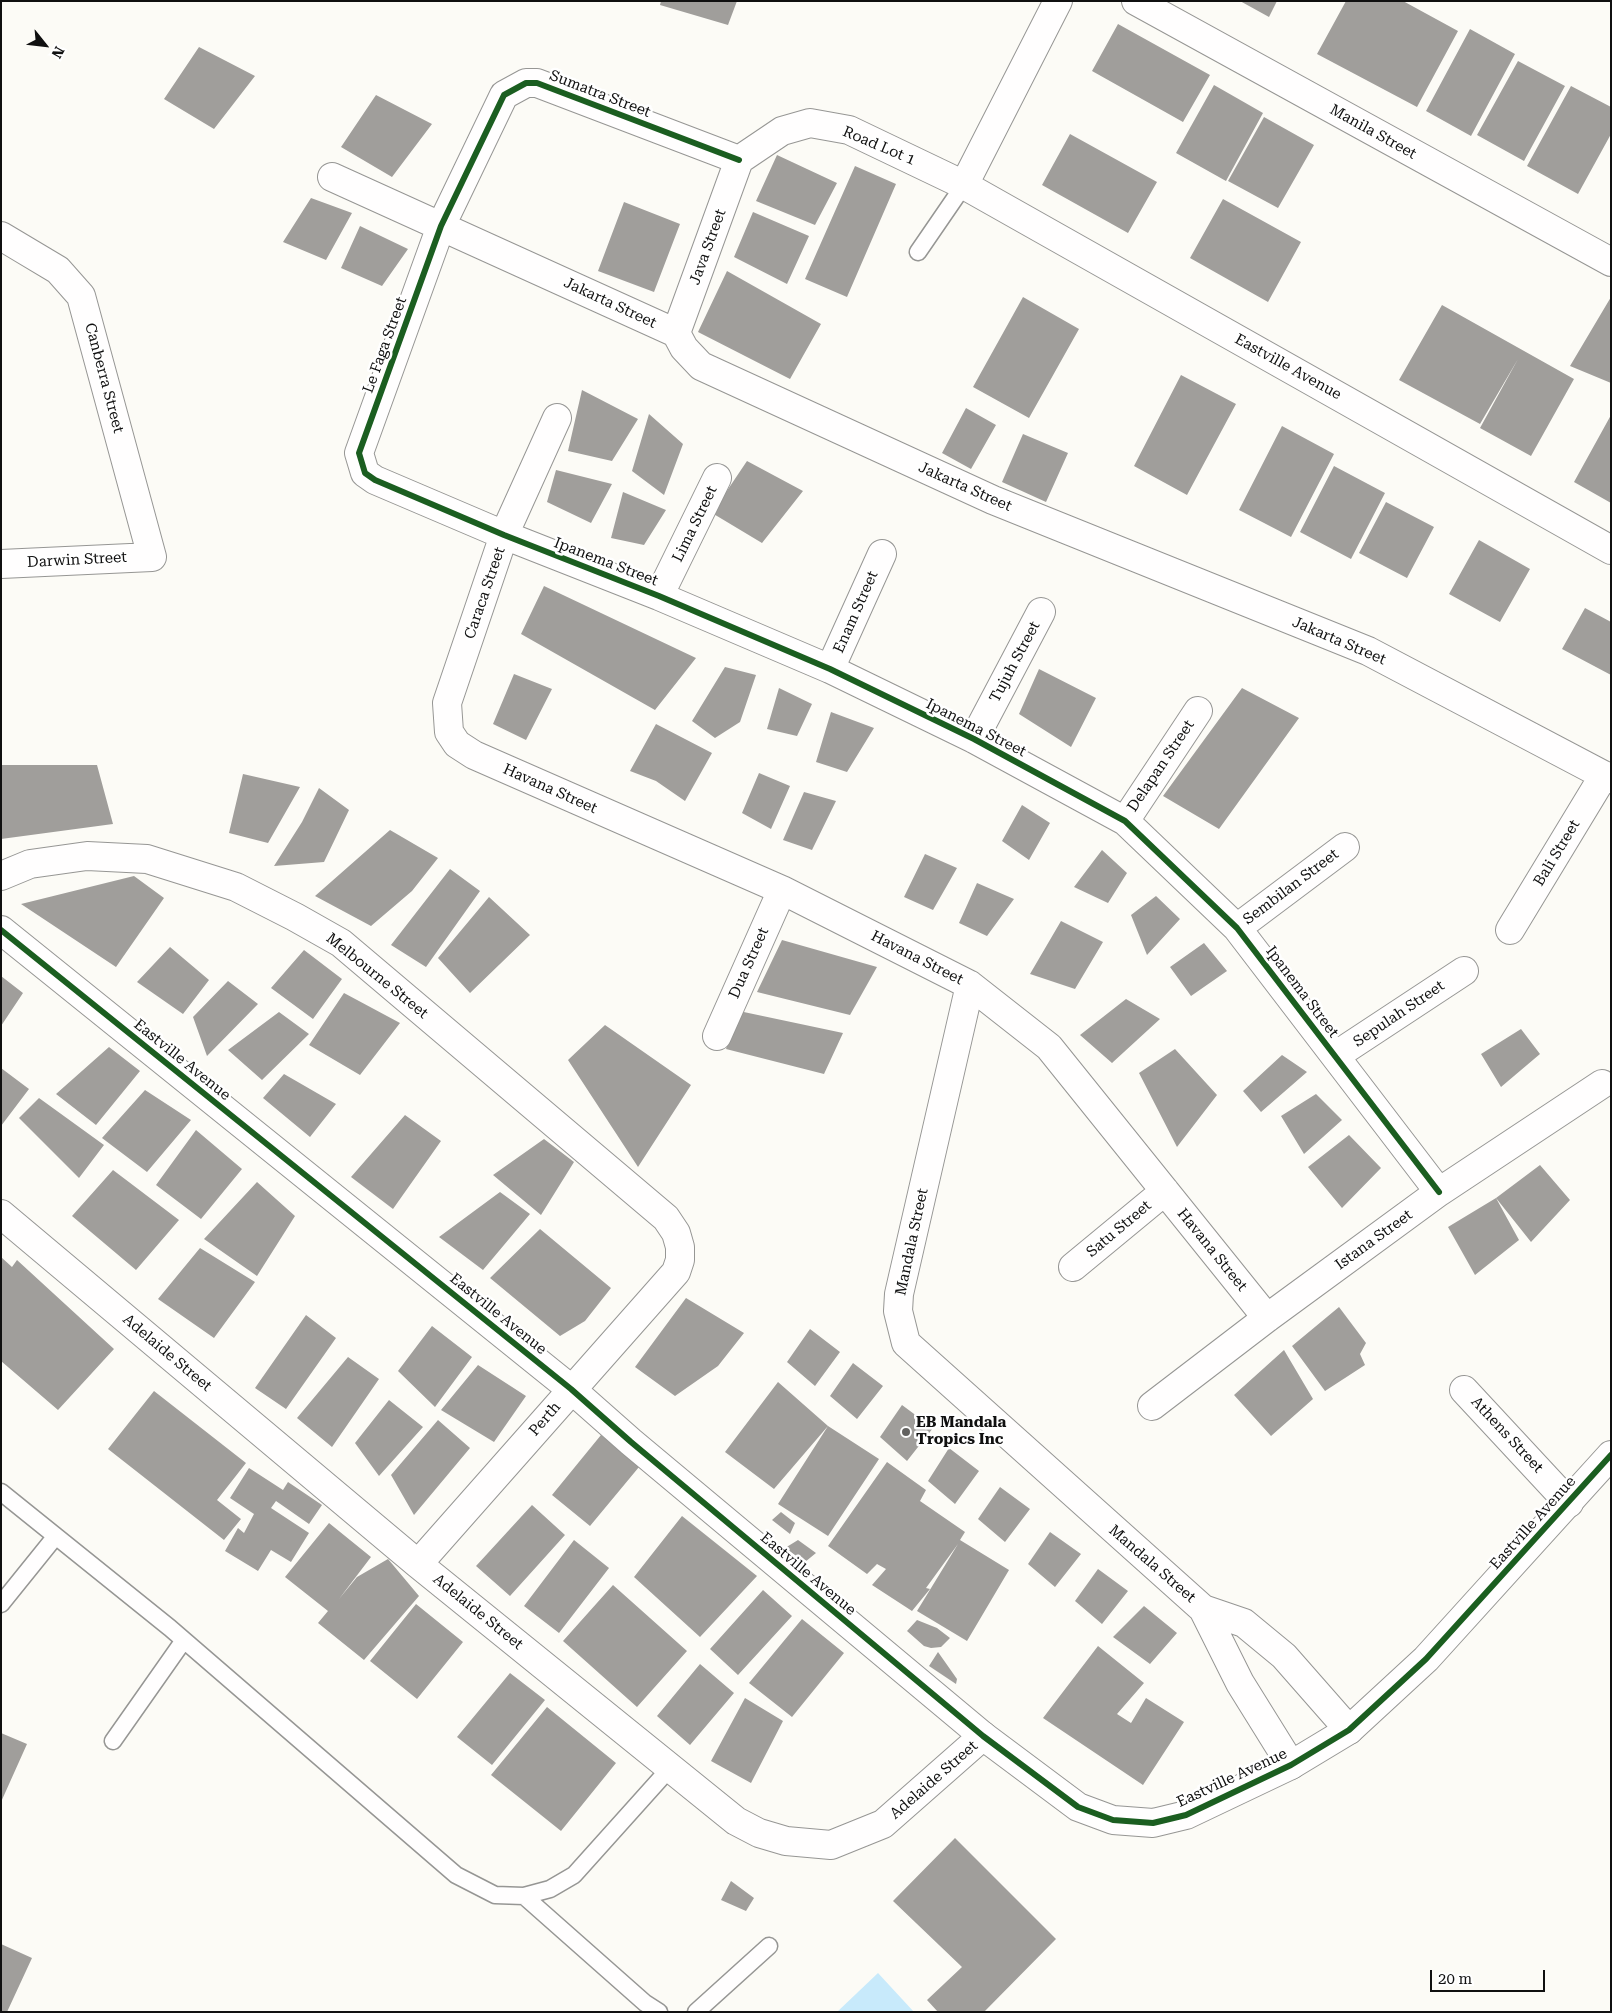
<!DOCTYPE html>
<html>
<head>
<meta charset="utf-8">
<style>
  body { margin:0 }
  #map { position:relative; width:1612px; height:2013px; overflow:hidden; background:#fcfbf6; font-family:"Roboto Serif",serif }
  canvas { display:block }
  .frame { position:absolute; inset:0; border:2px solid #101010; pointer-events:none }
  .north { position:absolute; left:20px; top:20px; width:50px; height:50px; -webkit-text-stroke:4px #fff; paint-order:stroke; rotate:119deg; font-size:14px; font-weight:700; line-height:20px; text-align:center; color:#101010 }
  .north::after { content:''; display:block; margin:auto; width:18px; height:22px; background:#101010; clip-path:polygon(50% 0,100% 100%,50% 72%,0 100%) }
  .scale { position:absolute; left:1430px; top:1970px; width:115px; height:22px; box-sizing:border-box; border:2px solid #101010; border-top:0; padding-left:6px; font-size:15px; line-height:18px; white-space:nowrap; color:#101010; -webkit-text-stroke:4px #fff; paint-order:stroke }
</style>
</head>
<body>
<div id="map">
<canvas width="1612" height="2013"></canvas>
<div class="frame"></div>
<div class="north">N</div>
<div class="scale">20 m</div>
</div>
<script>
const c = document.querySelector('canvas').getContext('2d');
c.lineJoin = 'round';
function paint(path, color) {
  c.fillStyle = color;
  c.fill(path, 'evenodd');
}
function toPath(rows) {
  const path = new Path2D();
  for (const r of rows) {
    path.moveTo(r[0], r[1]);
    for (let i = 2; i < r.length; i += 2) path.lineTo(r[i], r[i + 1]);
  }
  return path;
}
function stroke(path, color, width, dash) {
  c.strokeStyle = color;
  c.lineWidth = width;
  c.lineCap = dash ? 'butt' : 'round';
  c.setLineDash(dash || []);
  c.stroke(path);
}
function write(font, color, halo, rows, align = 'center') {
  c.font = font + ' "Roboto Serif",serif';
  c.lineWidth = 5;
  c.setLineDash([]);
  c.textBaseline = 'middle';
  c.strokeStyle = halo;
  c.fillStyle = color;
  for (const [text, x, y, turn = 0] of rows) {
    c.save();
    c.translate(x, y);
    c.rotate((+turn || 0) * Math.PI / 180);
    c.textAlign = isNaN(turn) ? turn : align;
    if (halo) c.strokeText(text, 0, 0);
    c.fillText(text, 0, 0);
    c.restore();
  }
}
paint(toPath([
  [878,1973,914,2012,837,2012]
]), '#c8eafb');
paint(toPath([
  [661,1,737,1,728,25,660,5],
  [1240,1,1277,1,1269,17],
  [1346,1,1403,1,1458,31,1417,107,1317,54],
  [1118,24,1210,75,1183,122,1092,71],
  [1470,29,1515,54,1471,136,1426,111],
  [199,47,255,76,214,129,164,99],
  [1518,61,1565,86,1524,161,1477,135],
  [1214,85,1263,113,1226,181,1176,153],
  [1571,86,1611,107,1611,134,1578,194,1527,166],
  [376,95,432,124,392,177,341,147],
  [1264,117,1314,145,1278,208,1228,181],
  [1070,134,1157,182,1128,233,1042,185],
  [777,155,837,183,815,225,756,201],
  [855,166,896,184,847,297,805,279],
  [311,198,352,213,326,260,283,242],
  [1223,199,1301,242,1268,302,1190,258],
  [624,202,680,224,654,292,598,271],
  [753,212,809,236,787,284,734,257],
  [360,226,408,249,382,286,341,268],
  [727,271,821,324,790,379,698,332],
  [1023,297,1079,329,1029,418,973,387],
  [1611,297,1611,383,1570,366],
  [1442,305,1574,379,1531,456,1480,428,1518,359,1480,424,1399,380],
  [1181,375,1236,404,1187,495,1134,466],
  [582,390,638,419,612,461,568,451],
  [966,408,996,425,971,469,942,453],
  [649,414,683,444,664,495,632,471],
  [1611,415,1611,503,1574,482],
  [1282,426,1334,454,1291,537,1239,510],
  [1023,434,1068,453,1046,502,1002,482],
  [747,461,803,491,762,543,712,513],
  [1334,466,1385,493,1351,559,1300,532],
  [556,470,612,484,591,523,547,502],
  [623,492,666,510,644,545,611,538],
  [1386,502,1434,527,1407,578,1359,553],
  [1479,540,1530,569,1500,622,1449,594],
  [544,586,696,658,655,710,521,634],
  [1585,608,1611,622,1611,675,1562,649],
  [725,667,756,675,740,722,715,738,692,721],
  [1039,669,1096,698,1071,747,1019,714],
  [514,674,552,689,526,740,493,724],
  [779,688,812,704,797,736,767,729],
  [1242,688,1299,718,1219,829,1163,796],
  [831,712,874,728,847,772,816,762],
  [656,724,712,753,685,801,656,781,630,771],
  [1,765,97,765,113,824,1,839],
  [759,773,790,786,771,829,742,813],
  [243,774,300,787,268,843,229,833],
  [319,788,349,810,324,862,274,866,302,822],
  [804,792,836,801,812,850,783,840],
  [1022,805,1050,823,1029,860,1002,841],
  [390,830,438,858,412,891,371,926,315,896],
  [1102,850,1127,873,1108,903,1074,887],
  [925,854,957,868,933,910,904,897],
  [450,869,480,891,426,967,391,945],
  [134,876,164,898,116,967,21,904],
  [977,883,1014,899,987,936,959,923],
  [1156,896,1180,919,1147,955,1131,915],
  [489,897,530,935,470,993,438,958],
  [1061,921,1103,942,1075,989,1030,974],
  [782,940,877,967,850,1015,757,992],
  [1204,943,1227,971,1191,996,1170,967],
  [170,947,209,980,183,1014,137,982],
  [304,950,342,979,313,1019,271,988],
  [1,976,23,993,1,1026],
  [228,981,258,1004,207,1056,193,1017],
  [344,993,400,1023,360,1075,309,1045],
  [1126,999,1160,1019,1112,1063,1080,1035],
  [739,1011,843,1033,824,1074,726,1049],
  [279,1012,309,1034,262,1080,228,1050],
  [605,1025,691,1085,638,1167,568,1060],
  [1521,1029,1540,1054,1501,1087,1481,1054],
  [109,1047,140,1071,96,1125,56,1094],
  [1175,1049,1217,1095,1177,1147,1139,1073],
  [1282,1055,1307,1072,1261,1112,1243,1091],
  [1,1068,29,1089,1,1126],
  [284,1074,336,1104,310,1137,263,1098],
  [145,1090,191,1120,147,1172,102,1138],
  [1316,1094,1342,1120,1304,1154,1281,1116],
  [39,1098,104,1145,79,1178,19,1118],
  [405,1115,441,1141,393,1209,351,1177],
  [196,1130,242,1169,201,1219,156,1185],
  [1349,1135,1381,1168,1342,1208,1308,1167],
  [544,1139,574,1162,541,1215,493,1175],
  [1540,1165,1570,1200,1531,1242,1496,1198],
  [113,1170,179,1220,136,1270,72,1216],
  [257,1182,295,1216,257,1276,204,1239],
  [500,1192,530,1214,483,1270,439,1237],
  [1496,1198,1519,1240,1475,1275,1448,1227],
  [540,1229,611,1288,585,1321,560,1336,490,1278],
  [200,1248,255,1282,214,1338,158,1299],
  [1,1257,12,1267,17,1260,114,1349,58,1410,1,1361],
  [686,1298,744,1333,718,1366,675,1396,635,1367],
  [1339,1307,1366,1343,1360,1354,1365,1365,1325,1391,1292,1346],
  [306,1315,336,1338,286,1409,255,1388],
  [432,1326,472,1357,435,1407,398,1371],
  [810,1329,840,1352,815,1386,787,1362],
  [1284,1350,1313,1399,1271,1436,1234,1395],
  [348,1357,379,1379,332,1447,297,1418],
  [853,1363,883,1386,857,1419,830,1396],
  [478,1365,526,1396,494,1442,441,1410],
  [778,1382,828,1426,879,1459,828,1536,778,1504,828,1426,774,1489,725,1452],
  [154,1391,246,1463,217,1500,241,1519,224,1540,108,1449],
  [389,1400,423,1427,379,1476,355,1443],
  [902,1405,933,1428,907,1461,880,1437],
  [438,1420,470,1448,414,1515,391,1475],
  [601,1435,639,1467,590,1526,552,1495],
  [949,1448,979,1471,955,1504,928,1481],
  [887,1462,926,1490,920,1501,965,1532,960,1540,1009,1570,967,1641,917,1611,958,1544,926,1588,930,1589,912,1611,872,1585,886,1569,877,1564,867,1574,828,1546],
  [249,1468,283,1490,288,1482,322,1505,309,1524,276,1501,271,1508,309,1533,291,1562,271,1550,258,1571,225,1551,238,1528,244,1533,254,1514,230,1498],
  [1000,1487,1030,1509,1005,1542,978,1519],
  [532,1505,565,1535,510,1596,476,1566],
  [781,1512,795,1523,790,1534,772,1520],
  [682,1516,757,1576,700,1637,634,1577],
  [329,1523,371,1557,339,1599,357,1577,388,1559,419,1596,364,1660,318,1623,328,1611,285,1577],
  [1050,1532,1081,1554,1055,1587,1028,1564],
  [574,1540,609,1568,559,1633,524,1606],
  [798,1540,816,1553,805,1562,785,1548],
  [1098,1569,1128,1591,1102,1624,1075,1601],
  [613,1585,687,1651,637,1707,563,1641],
  [763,1590,792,1616,738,1675,710,1649],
  [416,1604,463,1642,417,1699,370,1661],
  [1144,1606,1177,1633,1150,1664,1113,1637],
  [802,1619,844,1653,792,1717,749,1683],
  [917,1620,937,1628,950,1638,941,1647,931,1648,924,1646,907,1631],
  [1098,1646,1144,1683,1117,1714,1131,1723,1146,1698,1184,1722,1143,1785,1043,1718],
  [938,1652,957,1679,956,1684,929,1666],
  [700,1664,734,1693,690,1745,657,1716],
  [510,1673,545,1700,492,1765,457,1737],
  [745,1698,783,1721,751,1783,711,1761],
  [547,1707,616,1763,561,1831,491,1775],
  [1,1733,27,1744,1,1802],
  [955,1838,1056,1939,984,2012,938,2012,927,2000,962,1967,893,1901],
  [731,1881,754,1898,746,1911,721,1900],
  [1,1944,32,1958,7,2012,1,2012]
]), '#a09e9b');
const service = toPath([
  [918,252,964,185],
  [1,1492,170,1628,456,1875,495,1895,524,1896,550,1889,574,1875,670,1768],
  [1,1604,55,1537],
  [113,1741,184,1640],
  [524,1896,645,2003,659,2012],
  [696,2012,769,1946]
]);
const minor = toPath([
  [1136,1,1611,262],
  [739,160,537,83,526,83,504,95,441,226,359,453,365,473,375,480,504,535,659,596,830,669,974,739,1125,821,1237,928,1439,1192],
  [739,160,782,131,810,123,849,130,964,185],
  [332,177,676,333,684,348,701,366,993,500,1368,651,1611,779],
  [1,236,58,270,81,296,152,557,1,564],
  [676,333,739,160],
  [557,418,504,535,447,703,449,732,457,744,474,755,782,890,970,985,1049,1047,1267,1318],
  [659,596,717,478],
  [830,669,882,554],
  [974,739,1041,612],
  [1125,821,1198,711],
  [1,876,30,864,87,856,147,859,236,887,295,917,341,943,666,1218,676,1233,680,1247,680,1260,676,1272,418,1564],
  [1237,928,1345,847],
  [1510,930,1604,775],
  [970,985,899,1294,898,1311,906,1343,1203,1609,1244,1623,1284,1656,1349,1730],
  [717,1036,782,890],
  [1335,1056,1464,971],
  [1,1214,418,1564,736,1821,759,1833,786,1841,831,1845,883,1824,983,1736],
  [1073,1267,1165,1191],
  [1464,1390,1569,1503],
  [1152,1406,1267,1318,1439,1192,1602,1084],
  [1203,1609,1240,1683,1291,1765]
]);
const tertiary = toPath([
  [1058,1,964,185,1611,550],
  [1,930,571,1389,631,1442,983,1736,1078,1807,1113,1820,1153,1823,1186,1815,1291,1765,1349,1730,1426,1659,1611,1455]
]);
stroke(service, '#969694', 19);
stroke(minor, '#969694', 30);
stroke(tertiary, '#969694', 30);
stroke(service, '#fffefe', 16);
stroke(minor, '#fffefe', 28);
stroke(tertiary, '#fffefe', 28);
stroke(toPath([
  [739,160,537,83,526,83,504,95,441,226,359,453,365,473,375,480,504,535,659,596,830,669,974,739,1125,821,1237,928,1439,1192],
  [1,930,571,1389,631,1442,983,1736,1078,1807,1113,1820,1153,1823,1186,1815,1291,1765,1349,1730,1426,1659,1611,1455]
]), '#1b5e20', 6);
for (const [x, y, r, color] of [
  [906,1432,5,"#636260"]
]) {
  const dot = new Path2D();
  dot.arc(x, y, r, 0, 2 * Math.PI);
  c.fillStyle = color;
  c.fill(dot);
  stroke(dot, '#fff', 2);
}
write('15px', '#101010', '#fff', [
  ["Sumatra Street",600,94,21],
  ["Manila Street",1373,132,29],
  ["Road Lot 1",879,146,23],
  ["Java Street",708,247,-70],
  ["Jakarta Street",610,303,25],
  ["Le Faga Street",385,345,-70],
  ["Eastville Avenue",1288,367,29],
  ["Canberra Street",104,378,75],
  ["Jakarta Street",965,487,24],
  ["Lima Street",695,524,-64],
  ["Darwin Street",77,560,-3],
  ["Ipanema Street",606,562,21],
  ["Caraca Street",485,593,-71],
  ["Enam Street",856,612,-66],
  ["Jakarta Street",1339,641,23],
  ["Tujuh Street",1015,662,-62],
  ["Ipanema Street",976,728,27],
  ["Delapan Street",1161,766,-56],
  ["Havana Street",550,789,24],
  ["Bali Street",1557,853,-59],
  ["Sembilan Street",1291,887,-37],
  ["Havana Street",917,958,27],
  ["Dua Street",749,963,-66],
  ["Melbourne Street",377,976,39],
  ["Ipanema Street",1302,992,53],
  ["Sepulah Street",1399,1014,-34],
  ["Eastville Avenue",182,1060,39],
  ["Satu Street",1119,1229,-40],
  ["Istana Street",1374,1240,-36],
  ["Mandala Street",912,1242,-78],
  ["Havana Street",1212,1250,51],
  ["Eastville Avenue",498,1314,39],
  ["Adelaide Street",167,1353,40],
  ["Perth",545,1419,-49],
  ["Athens Street",1507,1435,47],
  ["Eastville Avenue",1533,1523,-48],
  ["Mandala Street",1152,1564,41],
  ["Eastville Avenue",808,1574,40],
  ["Adelaide Street",478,1612,39],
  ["Eastville Avenue",1232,1778,-25],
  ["Adelaide Street",934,1780,-41]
]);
write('bold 15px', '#101010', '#fff', [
  ["EB Mandala",916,1423],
  ["Tropics Inc",916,1440]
], 'left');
</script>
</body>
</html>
